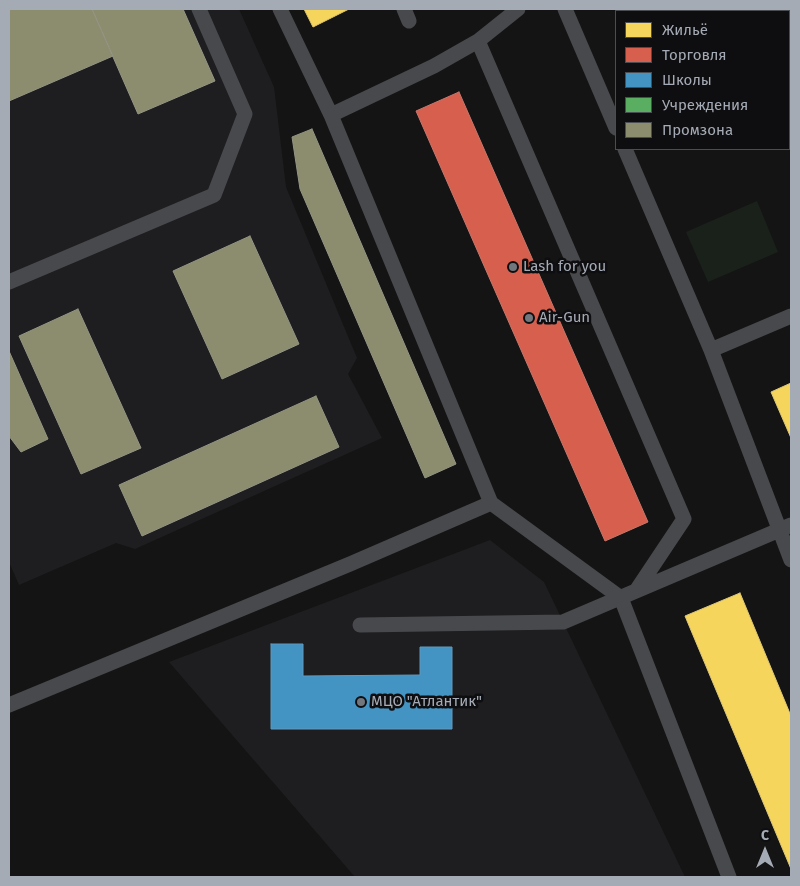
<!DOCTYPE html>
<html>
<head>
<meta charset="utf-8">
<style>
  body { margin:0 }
  #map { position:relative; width:800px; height:886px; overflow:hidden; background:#141414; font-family:"Fira Sans",sans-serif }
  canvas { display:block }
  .frame { position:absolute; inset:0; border:10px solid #a5abb5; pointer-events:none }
  .legend { position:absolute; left:615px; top:10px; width:175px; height:140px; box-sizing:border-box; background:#0e0e10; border:1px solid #4a4d52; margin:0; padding:6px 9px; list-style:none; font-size:15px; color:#a5abb5 }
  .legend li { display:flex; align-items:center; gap:10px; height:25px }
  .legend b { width:25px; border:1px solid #4a4d52 }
  .north { position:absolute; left:740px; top:826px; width:50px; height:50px; -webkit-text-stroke:4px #0e0e10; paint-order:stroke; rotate:0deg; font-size:14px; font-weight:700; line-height:20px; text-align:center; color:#a5abb5 }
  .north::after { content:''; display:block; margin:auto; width:18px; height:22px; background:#a5abb5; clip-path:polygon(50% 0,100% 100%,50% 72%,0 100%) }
</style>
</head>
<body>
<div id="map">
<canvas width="800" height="886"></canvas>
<div class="frame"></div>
<ul class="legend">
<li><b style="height:14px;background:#f6d55c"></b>Жильё</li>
<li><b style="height:14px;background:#d6604d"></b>Торговля</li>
<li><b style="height:14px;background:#4393c3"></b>Школы</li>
<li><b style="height:14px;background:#5aae61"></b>Учреждения</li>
<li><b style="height:14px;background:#8c8c6e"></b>Промзона</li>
</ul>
<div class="north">С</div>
</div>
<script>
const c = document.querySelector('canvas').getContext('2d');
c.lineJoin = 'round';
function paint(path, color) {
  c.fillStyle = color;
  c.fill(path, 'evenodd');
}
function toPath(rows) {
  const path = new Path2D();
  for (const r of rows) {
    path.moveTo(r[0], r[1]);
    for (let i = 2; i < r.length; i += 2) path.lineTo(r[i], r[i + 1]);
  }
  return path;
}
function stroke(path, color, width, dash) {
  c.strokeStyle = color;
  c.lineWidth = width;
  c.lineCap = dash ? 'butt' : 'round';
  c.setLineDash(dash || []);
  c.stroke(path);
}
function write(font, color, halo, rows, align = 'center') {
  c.font = font + ' "Fira Sans",sans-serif';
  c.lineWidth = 5;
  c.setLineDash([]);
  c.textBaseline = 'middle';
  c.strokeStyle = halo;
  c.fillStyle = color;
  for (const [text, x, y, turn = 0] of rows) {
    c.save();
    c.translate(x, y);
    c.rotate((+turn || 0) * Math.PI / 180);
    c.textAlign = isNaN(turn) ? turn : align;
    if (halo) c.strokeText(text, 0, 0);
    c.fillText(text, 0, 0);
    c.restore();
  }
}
paint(toPath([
  [9,9,239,9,274,87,286,187,357,358,348,374,382,438,135,549,116,543,19,585,9,562],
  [490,540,544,582,685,877,355,877,169,662]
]), '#1e1e20');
paint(toPath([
  [757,201,778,252,708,282,686,232]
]), '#1a211b');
const homes = toPath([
  [304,9,349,9,313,27,304,9],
  [791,383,791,438,771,392,791,383],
  [740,593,791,716,791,869,685,616,740,593]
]);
paint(homes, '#f6d55c');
stroke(homes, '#dec877', 1);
const shops = toPath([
  [459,92,648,522,605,541,416,111,459,92]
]);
paint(shops, '#d6604d');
stroke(shops, '#c7766c', 1);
const schools = toPath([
  [271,644,303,644,303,676,420,675,420,647,452,647,452,729,271,729,271,644]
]);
paint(schools, '#4393c3');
stroke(schools, '#609abf', 1);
const public = toPath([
  [714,9,778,9,779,11,715,11,714,9],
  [789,35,791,41,791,60,789,61,789,35]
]);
paint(public, '#5aae61');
stroke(public, '#70ad7a', 1);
const industry = toPath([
  [9,9,92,9,113,56,9,101,9,9],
  [92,9,183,9,215,81,138,114,92,9],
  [312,129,456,464,425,478,300,189,292,137,312,129],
  [250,236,299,344,222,379,173,271,250,236],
  [78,309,141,448,81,474,19,336,78,309],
  [9,351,48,439,21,452,9,436,9,351],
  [316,396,339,447,142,536,119,485,316,396]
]);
paint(industry, '#8c8c6e');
stroke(industry, '#949583', 1);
stroke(toPath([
  [280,9,331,115,434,66,478,41,518,9],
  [404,9,409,21],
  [565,9,616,128],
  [478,41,684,519,636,591],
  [331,115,491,503,621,598,729,877],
  [625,149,711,350,791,560],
  [9,282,214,195,245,114,199,9],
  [711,350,791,316],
  [360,625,563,622,791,525],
  [9,705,350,564,491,503]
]), '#48494d', 15);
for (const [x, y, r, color] of [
  [513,267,5,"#72767d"],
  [529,318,5,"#72767d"],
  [361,702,5,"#72767d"]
]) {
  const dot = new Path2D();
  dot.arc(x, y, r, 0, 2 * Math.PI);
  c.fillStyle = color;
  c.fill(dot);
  stroke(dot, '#0e0e10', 2);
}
write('15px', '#a5abb5', '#0e0e10', [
  ["Lash for you",523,267],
  ["Air-Gun",539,318],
  ["МЦО \"Атлантик\"",371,702]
], 'left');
</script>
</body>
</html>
